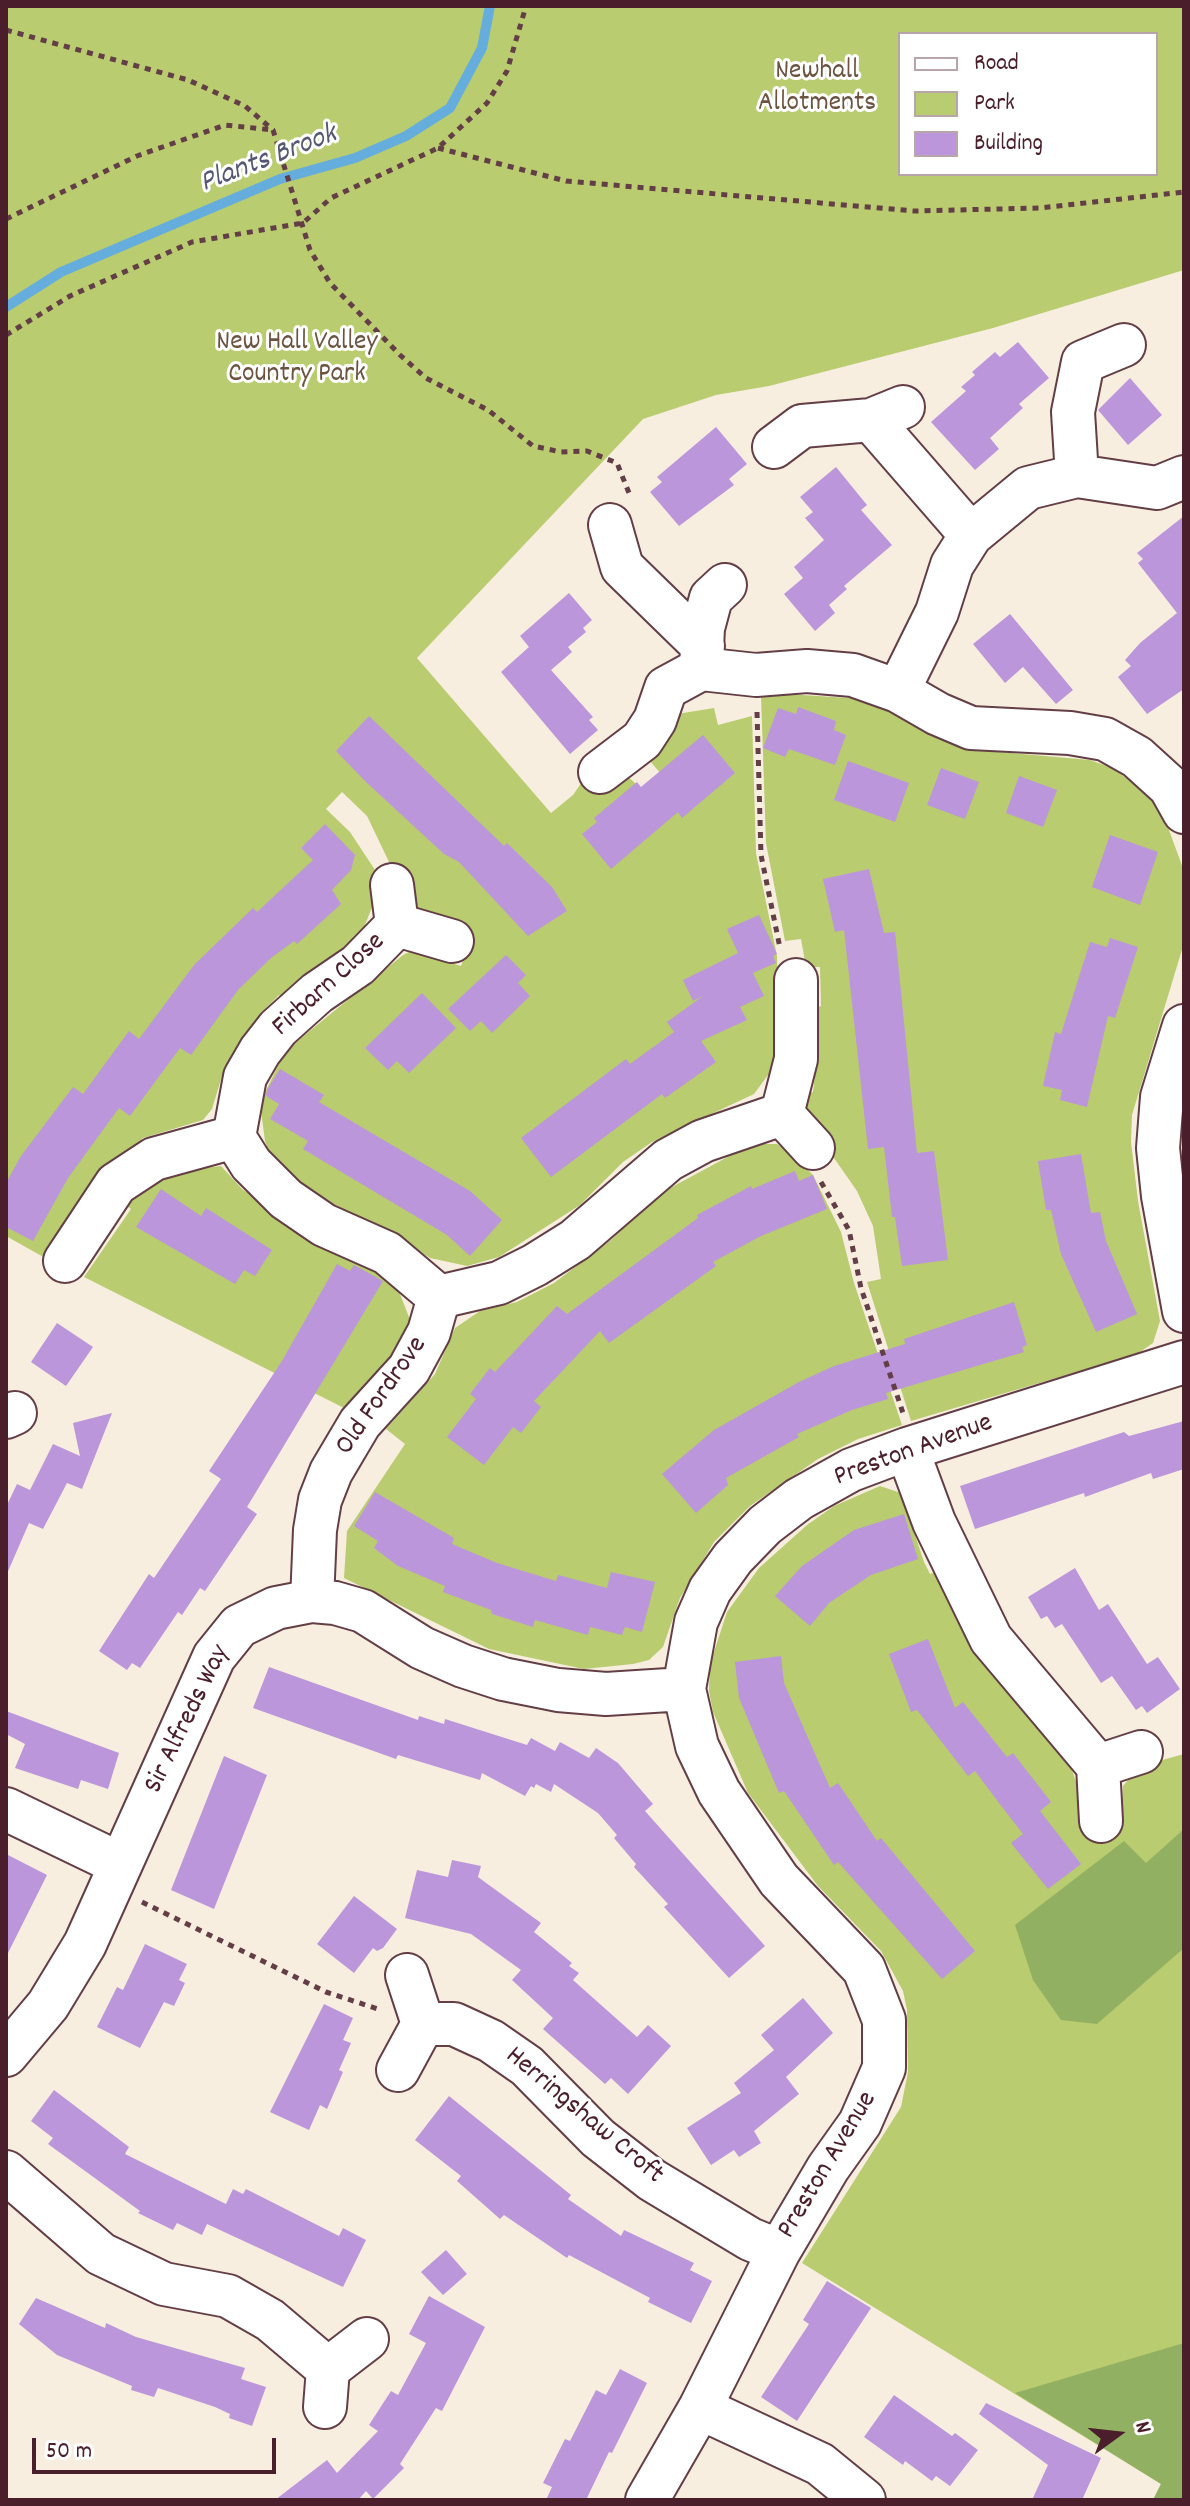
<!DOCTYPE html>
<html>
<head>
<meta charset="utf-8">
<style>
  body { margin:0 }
  #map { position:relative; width:1190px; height:2506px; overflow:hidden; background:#f8eedf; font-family:Dekko,sans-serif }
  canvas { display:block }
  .frame { position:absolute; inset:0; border:8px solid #4a1f2b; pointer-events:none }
  .legend { position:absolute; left:898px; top:32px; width:260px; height:144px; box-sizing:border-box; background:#fff; border:2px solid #b7a5aa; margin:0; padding:10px 14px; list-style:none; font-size:24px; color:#4a1f2b }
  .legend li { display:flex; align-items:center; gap:16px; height:40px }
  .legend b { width:40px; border:2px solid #b7a5aa }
  .north { position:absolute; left:1078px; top:2394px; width:80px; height:80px; -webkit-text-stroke:6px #fff; paint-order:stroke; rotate:75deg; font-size:22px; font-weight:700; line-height:32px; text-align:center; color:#4a1f2b }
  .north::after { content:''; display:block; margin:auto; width:28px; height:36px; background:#4a1f2b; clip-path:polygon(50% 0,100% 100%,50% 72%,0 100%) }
  .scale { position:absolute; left:32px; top:2438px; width:244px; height:36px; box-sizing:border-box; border:4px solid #4a1f2b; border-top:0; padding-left:10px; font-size:24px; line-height:28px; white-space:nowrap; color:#4a1f2b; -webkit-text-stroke:6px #fff; paint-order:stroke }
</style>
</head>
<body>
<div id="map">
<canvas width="1190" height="2506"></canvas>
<div class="frame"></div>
<ul class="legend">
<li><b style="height:10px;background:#fff"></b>Road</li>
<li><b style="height:22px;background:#b9cc70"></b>Park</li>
<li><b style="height:22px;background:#bb96da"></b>Building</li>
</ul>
<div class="north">N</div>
<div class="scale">50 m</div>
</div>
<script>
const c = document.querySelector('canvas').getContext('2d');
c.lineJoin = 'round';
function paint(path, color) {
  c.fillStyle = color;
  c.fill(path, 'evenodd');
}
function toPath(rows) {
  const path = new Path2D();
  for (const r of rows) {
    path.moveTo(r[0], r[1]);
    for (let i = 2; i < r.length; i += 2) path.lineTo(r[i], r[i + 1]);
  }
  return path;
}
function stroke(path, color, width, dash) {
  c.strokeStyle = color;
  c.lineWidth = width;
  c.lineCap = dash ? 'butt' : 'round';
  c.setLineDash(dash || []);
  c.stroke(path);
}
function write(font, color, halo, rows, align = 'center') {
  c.font = font + ' Dekko,sans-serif';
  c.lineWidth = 6;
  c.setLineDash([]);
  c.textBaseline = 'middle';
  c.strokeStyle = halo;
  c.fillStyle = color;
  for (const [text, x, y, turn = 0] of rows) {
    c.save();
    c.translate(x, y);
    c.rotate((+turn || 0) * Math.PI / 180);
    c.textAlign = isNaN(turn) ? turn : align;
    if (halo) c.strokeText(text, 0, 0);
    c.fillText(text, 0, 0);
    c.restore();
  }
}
paint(toPath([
  [6,6,1184,6,1184,270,993,328,769,386,716,395,643,419,417,658,551,813,573,795,588,773,627,776,643,790,661,774,650,761,650,751,677,714,714,708,718,725,752,716,756,853,777,956,779,1029,771,1071,754,1094,652,1142,623,1162,580,1205,499,1257,467,1266,430,1258,389,1232,302,1188,270,1154,265,1141,260,1103,285,1051,403,955,411,951,461,966,472,935,451,920,432,913,425,922,408,905,415,897,409,870,399,872,390,864,367,816,342,792,326,809,350,832,379,876,373,905,364,927,353,937,361,945,312,970,295,983,300,990,285,1002,279,995,263,1011,247,1032,253,1037,234,1069,225,1066,212,1109,203,1120,143,1138,120,1160,54,1263,6,1236],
  [900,34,1156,34,1156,174,900,174],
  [786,694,864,699,883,706,931,736,988,751,1090,760,1112,768,1136,785,1153,802,1166,822,1184,871,1184,943,1132,1115,1131,1142,1138,1201,1160,1321,1153,1343,1137,1354,911,1421,867,1282,881,1279,873,1226,857,1191,804,1115,803,1094,813,1092,817,1056,810,1010,821,1006,820,967,806,967,801,939,785,941,766,843,761,696],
  [763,1144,777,1144,791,1152,813,1175,841,1232,854,1283,902,1425,858,1439,818,1459,750,1506,714,1542,680,1598,663,1647,649,1660,633,1664,584,1669,489,1649,344,1578,347,1531,405,1444,386,1429,435,1374,455,1328,480,1311,517,1302,554,1283,611,1240,659,1194,735,1153],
  [221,1166,243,1190,379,1267,397,1286,410,1320,408,1331,403,1342,344,1408,84,1277,131,1209,119,1200,152,1174],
  [880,1486,901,1493,924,1562,930,1574,941,1570,982,1661,1077,1762,1071,1767,1078,1788,1119,1834,1123,1786,1133,1774,1155,1762,1184,1754,1184,2500,1153,2500,1161,2484,802,2263,901,2107,908,2072,907,2010,903,1991,881,1951,818,1886,748,1793,713,1712,709,1691,710,1664,727,1612,759,1568,807,1525,834,1506]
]), '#b9cc70');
paint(toPath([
  [1184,1829,1184,1948,1097,2024,1061,2020,1033,1980,1015,1925,1124,1841,1146,1863],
  [1184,2343,1184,2500,1153,2500,1161,2484,1015,2393]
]), '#92b062');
stroke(toPath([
  [6,307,61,272,280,179,355,158,406,136,450,108,482,48,490,6]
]), '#64addc', 10);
paint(toPath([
  [1018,342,1049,378,1019,404,1023,408,990,438,999,449,975,470,931,422,966,391,961,387,975,375,972,372,995,352,1000,357],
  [1130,378,1162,415,1128,445,1098,410],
  [716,427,747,464,729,479,734,485,679,526,650,492,662,482,657,477],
  [836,467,867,505,861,510,892,545,844,586,847,589,829,605,835,613,815,631,784,594,803,578,794,567,824,540,805,518,813,512,800,497],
  [1184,516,1184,689,1147,714,1118,677,1131,666,1125,660,1140,643,1177,613,1138,563,1143,559,1137,553],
  [569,593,592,620,583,628,586,632,568,647,572,652,551,670,593,717,589,720,598,730,570,754,501,672,529,647,520,636],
  [1010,614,1073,690,1056,704,1023,667,1005,683,973,644],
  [798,707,836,721,834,730,846,735,835,765,789,749,785,757,763,748,778,708,796,714],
  [369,716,504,846,507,843,552,887,567,911,528,936,459,862,444,854,366,782,336,751],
  [703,735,735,773,682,818,678,812,611,869,582,834,597,822,594,818,637,782,641,787],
  [848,761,909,783,895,822,834,800],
  [941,768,979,782,965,819,927,805],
  [1019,776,1057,790,1043,827,1006,813],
  [325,824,355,855,351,870,332,890,341,904,297,944,294,941,271,958,238,990,191,1055,180,1048,130,1116,119,1108,68,1178,33,1241,6,1227,6,1183,21,1156,73,1087,83,1094,129,1031,139,1039,194,965,253,908,257,912,313,860,301,848],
  [1110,835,1158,852,1140,905,1092,887],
  [869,869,884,933,895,932,917,1153,934,1151,948,1260,902,1266,895,1217,892,1217,884,1147,868,1149,844,930,835,932,823,879],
  [759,915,777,954,773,956,776,963,753,973,764,996,740,1007,747,1020,701,1041,716,1062,665,1098,662,1094,551,1177,521,1138,626,1059,630,1064,674,1032,667,1022,703,996,693,1001,683,980,738,953,727,929],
  [1110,938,1138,947,1115,1018,1108,1016,1087,1107,1060,1100,1062,1090,1043,1086,1055,1032,1061,1034,1090,942,1107,947],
  [506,955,526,975,518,983,530,996,492,1033,481,1021,470,1031,448,1009],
  [422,993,456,1028,409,1073,397,1061,388,1070,365,1048],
  [280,1069,324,1095,319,1102,470,1191,502,1220,470,1256,447,1235,303,1149,308,1141,270,1119,279,1104,266,1096,267,1090],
  [1081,1154,1091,1213,1100,1212,1106,1241,1137,1314,1096,1332,1061,1254,1051,1210,1046,1210,1038,1161],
  [795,1171,799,1181,813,1175,827,1209,761,1236,713,1262,716,1266,609,1343,600,1331,534,1401,541,1407,521,1433,513,1427,484,1465,447,1437,476,1399,470,1394,490,1368,495,1372,557,1306,567,1314,698,1218,697,1215,751,1186,752,1189],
  [161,1189,201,1216,206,1208,272,1250,255,1276,244,1270,235,1284,136,1227],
  [337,1264,350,1271,354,1265,383,1281,247,1507,257,1514,205,1591,200,1588,182,1615,178,1612,140,1668,132,1663,127,1670,99,1651,149,1574,154,1578,221,1479,209,1471,282,1361],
  [1014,1302,1027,1345,1022,1347,1024,1352,886,1393,888,1399,852,1410,797,1434,799,1437,726,1478,728,1485,696,1513,662,1474,714,1430,799,1382,834,1366,905,1344,904,1339],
  [57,1323,93,1347,66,1386,31,1362],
  [112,1413,82,1489,67,1483,43,1529,29,1523,6,1576,6,1507,17,1484,30,1490,53,1444,80,1456,73,1423],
  [1184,1421,1184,1469,1153,1479,1151,1473,1085,1497,1084,1493,975,1529,960,1486,1124,1432,1129,1436],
  [375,1492,454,1538,452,1544,497,1563,556,1581,558,1575,607,1588,611,1572,655,1582,642,1632,625,1627,622,1635,590,1627,588,1635,535,1620,533,1627,492,1614,491,1610,443,1592,445,1586,398,1566,374,1548,378,1541,354,1526],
  [904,1514,918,1559,871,1575,829,1603,810,1626,775,1596,802,1566,854,1530],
  [1075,1568,1099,1610,1108,1604,1147,1664,1158,1657,1180,1689,1147,1713,1142,1706,1136,1710,1112,1676,1101,1683,1062,1624,1055,1628,1047,1616,1041,1619,1028,1597],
  [928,1639,955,1708,963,1702,1007,1757,1013,1753,1051,1802,1040,1811,1081,1864,1048,1889,1011,1843,1023,1834,999,1803,975,1771,968,1776,917,1710,911,1712,889,1654],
  [781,1656,784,1683,830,1788,838,1783,877,1841,881,1838,975,1951,942,1979,838,1862,834,1865,784,1791,779,1793,739,1698,735,1662],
  [269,1667,418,1720,419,1716,444,1724,445,1719,527,1745,531,1738,555,1751,560,1742,589,1758,596,1748,618,1763,653,1804,645,1811,765,1946,729,1978,664,1907,668,1904,634,1867,636,1864,614,1838,617,1835,598,1813,554,1784,551,1792,536,1784,534,1788,531,1786,525,1796,482,1773,480,1780,398,1755,396,1759,253,1708],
  [6,1711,119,1753,108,1789,81,1780,78,1789,15,1768,25,1744,6,1734],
  [224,1756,267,1775,214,1909,171,1890],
  [6,1854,47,1875,6,1957],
  [452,1860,481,1866,478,1877,541,1923,534,1932,572,1963,569,1966,579,1973,573,1980,637,2037,648,2025,671,2046,628,2094,611,2078,605,2084,543,2029,553,2018,512,1980,521,1970,471,1934,405,1918,417,1870,448,1877],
  [354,1896,397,1929,383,1948,377,1951,373,1948,354,1973,317,1944],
  [145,1944,187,1964,179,1980,185,1983,174,2006,164,2002,140,2048,97,2027,117,1987,123,1990],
  [803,1998,833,2033,786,2077,799,2094,754,2131,761,2143,739,2157,734,2150,711,2165,687,2128,741,2093,734,2083,774,2050,761,2035],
  [324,2004,353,2018,343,2040,351,2043,339,2070,343,2072,327,2109,320,2105,309,2130,270,2112],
  [54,2090,129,2147,125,2154,226,2204,233,2189,243,2194,246,2189,339,2236,343,2228,366,2240,343,2287,207,2224,202,2235,177,2223,173,2230,138,2213,140,2211,48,2144,53,2138,31,2121],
  [449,2096,571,2195,568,2199,621,2236,624,2230,694,2263,690,2270,712,2281,691,2323,648,2302,650,2298,569,2255,567,2258,504,2215,500,2219,457,2181,461,2176,415,2140],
  [446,2250,467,2274,443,2295,421,2272],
  [827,2281,871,2308,797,2421,761,2397,809,2324,803,2320],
  [429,2296,485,2327,442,2411,436,2408,400,2464,404,2468,373,2499,366,2491,358,2500,275,2500,327,2460,337,2473,378,2431,369,2425,391,2391,398,2395,426,2343,409,2334],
  [36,2298,105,2328,106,2323,136,2337,245,2368,241,2379,266,2387,252,2426,229,2418,230,2414,215,2407,158,2388,154,2397,131,2390,132,2386,57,2355,19,2324],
  [620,2369,647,2383,612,2453,609,2452,586,2500,546,2500,552,2487,543,2483,565,2439,570,2441,596,2390,606,2395],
  [894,2395,952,2436,955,2433,978,2450,950,2486,936,2476,932,2481,905,2461,903,2465,864,2437],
  [986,2403,1101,2458,1082,2500,1032,2500,1048,2465,979,2414]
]), '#bb96da');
const minor = toPath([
  [871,420,971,535],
  [774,447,802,426,871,420,903,407],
  [1077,476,1073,412,1083,362,1124,345],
  [610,525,622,567,703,646],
  [701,669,756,675,807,671,853,675,898,691,938,714,971,728,1070,733,1105,739,1137,757,1170,787,1184,812],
  [898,691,937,612,952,565,971,535,1028,488,1077,476,1157,488,1184,477],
  [600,772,642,740,655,720,666,688,701,669,703,628,711,598,725,585],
  [392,885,397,925,452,941],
  [397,925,358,965,317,993,278,1028,260,1051,245,1077,234,1137,251,1164,286,1199,324,1225,387,1253,439,1297],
  [796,980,796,1059,782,1114,813,1148],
  [1184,1026,1162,1097,1158,1148,1163,1196,1184,1311],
  [65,1261,116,1184,154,1159,234,1137],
  [6,1417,15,1413],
  [907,1449,934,1522,991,1639,1098,1766,1101,1821],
  [312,1601,315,1530,320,1500,331,1472,360,1423,409,1369,429,1332,439,1297,499,1283,535,1265,575,1240,668,1160,703,1141,782,1114],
  [1098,1766,1141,1752],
  [6,1809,120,1864],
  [423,2024,454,2024,491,2041,527,2066,598,2138,652,2180,750,2239,779,2251],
  [6,2055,48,2005,85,1944,214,1657,239,1626,276,1608,312,1601,335,1603,363,1611,422,1648,463,1666,503,1679,558,1690,606,1694,684,1689],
  [398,2070,423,2024,407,1975],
  [6,2172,101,2254,164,2284,228,2296,270,2320,328,2369],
  [325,2407,328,2369,367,2339],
  [700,2408,820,2464,864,2500],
  [647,2500,700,2408,779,2251,828,2168,860,2123,884,2068,884,2020,864,1969,779,1880,719,1792,697,1746,684,1689,696,1622,710,1590,733,1558,765,1525,799,1499,851,1470,907,1449,1184,1362]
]);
stroke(minor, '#643e46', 46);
stroke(toPath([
  [6,30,188,80,245,106,273,130,310,250,330,283,400,355,426,378,488,410,533,446,561,452,587,451,617,463,629,493],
  [438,148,566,181,914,211,1040,208,1184,192],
  [6,219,137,156,225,125,273,130],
  [6,335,70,296,192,242,303,223,331,198,438,148,487,103,507,71,526,6],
  [757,712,761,855,780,948],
  [821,1182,849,1230,861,1288,903,1413],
  [142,1902,326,1992,381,2010]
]), '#643e46', 5, [6, 6]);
stroke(minor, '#fff', 42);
write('28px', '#6b5340', '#fff', [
  ["Newhall",817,73],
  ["Allotments",817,105],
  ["New Hall Valley",297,344],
  ["Country Park",297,376]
]);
write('28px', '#4a1f2b', '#fff', [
  ["Firbarn Close",330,986,-42],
  ["Old Fordrove",383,1397,-55],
  ["Preston Avenue",914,1452,-20],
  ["Sir Alfreds Way",189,1720,-64],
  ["Herringshaw Croft",583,2117,40],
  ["Preston Avenue",829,2166,-59]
]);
write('italic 30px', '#545872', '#fff', [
  ["Plants Brook",269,161,-21]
]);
</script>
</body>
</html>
